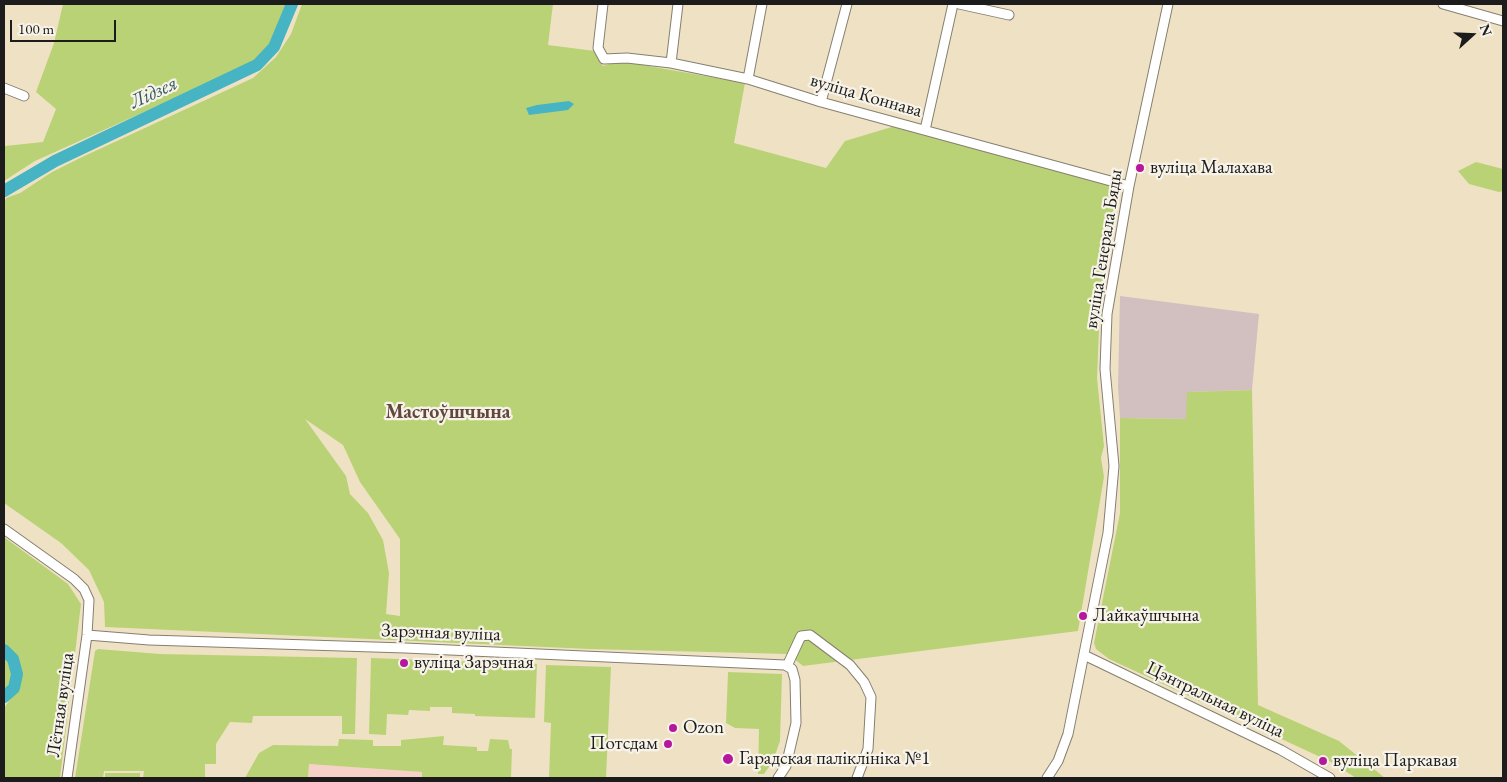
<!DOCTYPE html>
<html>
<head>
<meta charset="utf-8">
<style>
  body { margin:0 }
  #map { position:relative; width:1507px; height:782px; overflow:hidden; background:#efe2c4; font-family:"EB Garamond",serif }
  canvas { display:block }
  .frame { position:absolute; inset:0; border:5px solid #1c1c1c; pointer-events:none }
  .north { position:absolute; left:1447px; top:10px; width:50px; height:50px; -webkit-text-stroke:4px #f7f3e8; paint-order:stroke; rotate:70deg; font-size:14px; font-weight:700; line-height:20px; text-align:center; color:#1c1c1c }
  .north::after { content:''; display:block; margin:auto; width:18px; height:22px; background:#1c1c1c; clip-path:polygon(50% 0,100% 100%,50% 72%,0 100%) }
  .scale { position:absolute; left:10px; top:20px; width:106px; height:22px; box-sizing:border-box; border:2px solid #1c1c1c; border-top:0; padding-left:6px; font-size:15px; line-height:18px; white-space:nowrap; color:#1c1c1c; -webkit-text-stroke:4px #f7f3e8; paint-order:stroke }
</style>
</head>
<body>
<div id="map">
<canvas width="1507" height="782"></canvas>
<div class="frame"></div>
<div class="north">N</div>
<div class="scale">100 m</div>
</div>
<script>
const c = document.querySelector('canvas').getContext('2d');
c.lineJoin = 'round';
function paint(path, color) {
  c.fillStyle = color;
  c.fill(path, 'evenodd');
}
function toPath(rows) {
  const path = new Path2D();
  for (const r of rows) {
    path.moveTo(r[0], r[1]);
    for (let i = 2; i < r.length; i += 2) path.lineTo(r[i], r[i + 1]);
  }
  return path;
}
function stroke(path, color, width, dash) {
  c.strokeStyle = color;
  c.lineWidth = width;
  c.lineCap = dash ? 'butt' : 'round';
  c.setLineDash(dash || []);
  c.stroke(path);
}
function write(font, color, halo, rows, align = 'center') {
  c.font = font + ' "EB Garamond",serif';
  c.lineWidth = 4.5;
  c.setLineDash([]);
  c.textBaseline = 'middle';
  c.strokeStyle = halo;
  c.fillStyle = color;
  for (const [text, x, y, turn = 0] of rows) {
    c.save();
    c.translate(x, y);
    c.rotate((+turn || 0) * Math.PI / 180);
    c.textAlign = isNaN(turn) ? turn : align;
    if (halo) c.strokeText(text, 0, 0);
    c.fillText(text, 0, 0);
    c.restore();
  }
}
paint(toPath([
  [309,764,422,772,422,778,308,778]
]), '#f7d1c8');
paint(toPath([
  [1120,296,1259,314,1252,390,1187,392,1187,419,1120,418,1118,386]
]), '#d2bfc0');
paint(toPath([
  [63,4,288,4,279,30,267,49,253,63,35,161,4,181,5,146,43,142,56,109,36,92,54,43],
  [302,4,553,4,548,45,595,51,603,66,620,61,745,83,734,143,826,168,845,141,895,126,1122,183,1112,219,1103,233,1107,256,1100,306,1097,378,1104,446,1101,458,1104,477,1078,631,803,666,788,654,589,649,105,627,104,602,89,570,61,543,4,503,4,205,6,198,20,193,52,172,80,158,253,78,276,57,291,34],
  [305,419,343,445,360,482,400,539,400,616,386,614,389,573,383,540,368,513,350,494,346,476],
  [1476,162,1503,169,1503,191,1499,192,1469,184,1458,171],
  [1252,390,1258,705,1339,741,1385,778,1356,778,1331,762,1109,659,1096,649,1094,643,1120,513,1120,418,1186,419,1187,392],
  [4,537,68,584,81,604,60,778,4,778,4,708,17,690,21,679,19,661,4,643],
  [98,649,160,654,357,658,355,734,342,734,342,716,253,716,252,723,230,722,216,744,216,764,205,764,205,778,143,778,144,771,104,771,103,778,75,778,95,651],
  [371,658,537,664,535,718,475,716,475,714,452,713,452,707,430,707,430,711,409,710,408,715,387,714,386,735,369,734],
  [4,659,11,664,12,679,4,693],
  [546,665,611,667,606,778,549,778,551,723,544,722],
  [728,672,782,674,780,741,773,761,764,774,758,774,759,729,735,728,726,723],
  [444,736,443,745,477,747,477,751,488,751,490,739,508,740,510,749,512,749,511,778,422,778,422,772,309,764,308,778,245,778,259,753,273,745,338,746,339,739,373,740,373,746,401,746,401,740],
  [105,773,140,773,140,778,105,778]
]), '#bad276');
paint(toPath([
  [569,101,574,104,568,110,529,115,526,108,537,105]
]), '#46b4c3');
stroke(toPath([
  [4,191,55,161,257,65,274,47,292,4],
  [4,650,13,659,17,674,14,688,4,697]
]), '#46b4c3', 12);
const minor = toPath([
  [603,4,598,48,604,59,627,58,671,63,748,79,821,102,1129,186],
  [959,4,1009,15],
  [1443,4,1503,21],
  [671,63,678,4],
  [748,79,762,4],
  [4,88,24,96],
  [821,102,847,4],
  [925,130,953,4],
  [4,529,74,579,84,589,89,600,87,635,67,778],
  [87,635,149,640,405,648,785,665,792,669,795,680,796,723,786,766,778,778],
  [1084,655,1281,750,1330,778],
  [787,666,801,636,810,635,850,665,864,682,871,697,868,749,857,778],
  [1047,778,1058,761,1068,734,1108,533,1114,466,1105,369,1107,314,1129,186,1168,4]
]);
stroke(minor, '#867f70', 11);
stroke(minor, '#fff', 9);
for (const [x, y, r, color] of [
  [1140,168,5,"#b5179e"],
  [1083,616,5,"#b5179e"],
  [404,663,5,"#b5179e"],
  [673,728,5,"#b5179e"],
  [668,744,5,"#b5179e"],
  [728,759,6,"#b5179e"],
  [1323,761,5,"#b5179e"]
]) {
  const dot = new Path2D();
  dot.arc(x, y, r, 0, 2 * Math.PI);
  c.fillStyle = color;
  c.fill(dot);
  stroke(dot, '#f7f3e8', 2);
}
write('19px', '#1c1c1c', '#f7f3e8', [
  ["вуліца Коннава",866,96,16],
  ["вуліца Генерала Бяды",1104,249,-81],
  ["Зарэчная вуліца",441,633,2],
  ["Цэнтральная вуліца",1215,700,26],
  ["Лётная вуліца",61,705,-82]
]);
write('19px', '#1c1c1c', '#f7f3e8', [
  ["вуліца Малахава",1150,168],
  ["Лайкаўшчына",1093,616],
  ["вуліца Зарэчная",414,663],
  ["Ozon",683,728],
  ["Потсдам",658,744,"right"],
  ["Гарадская паліклініка №1",739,759],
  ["вуліца Паркавая",1333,761]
], 'left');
write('italic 20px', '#2d595f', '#f7f3e8', [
  ["Лідзея",154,93,-25]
]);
write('bold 20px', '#624741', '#f7f3e8', [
  ["Мастоўшчына",448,413]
]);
</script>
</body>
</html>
